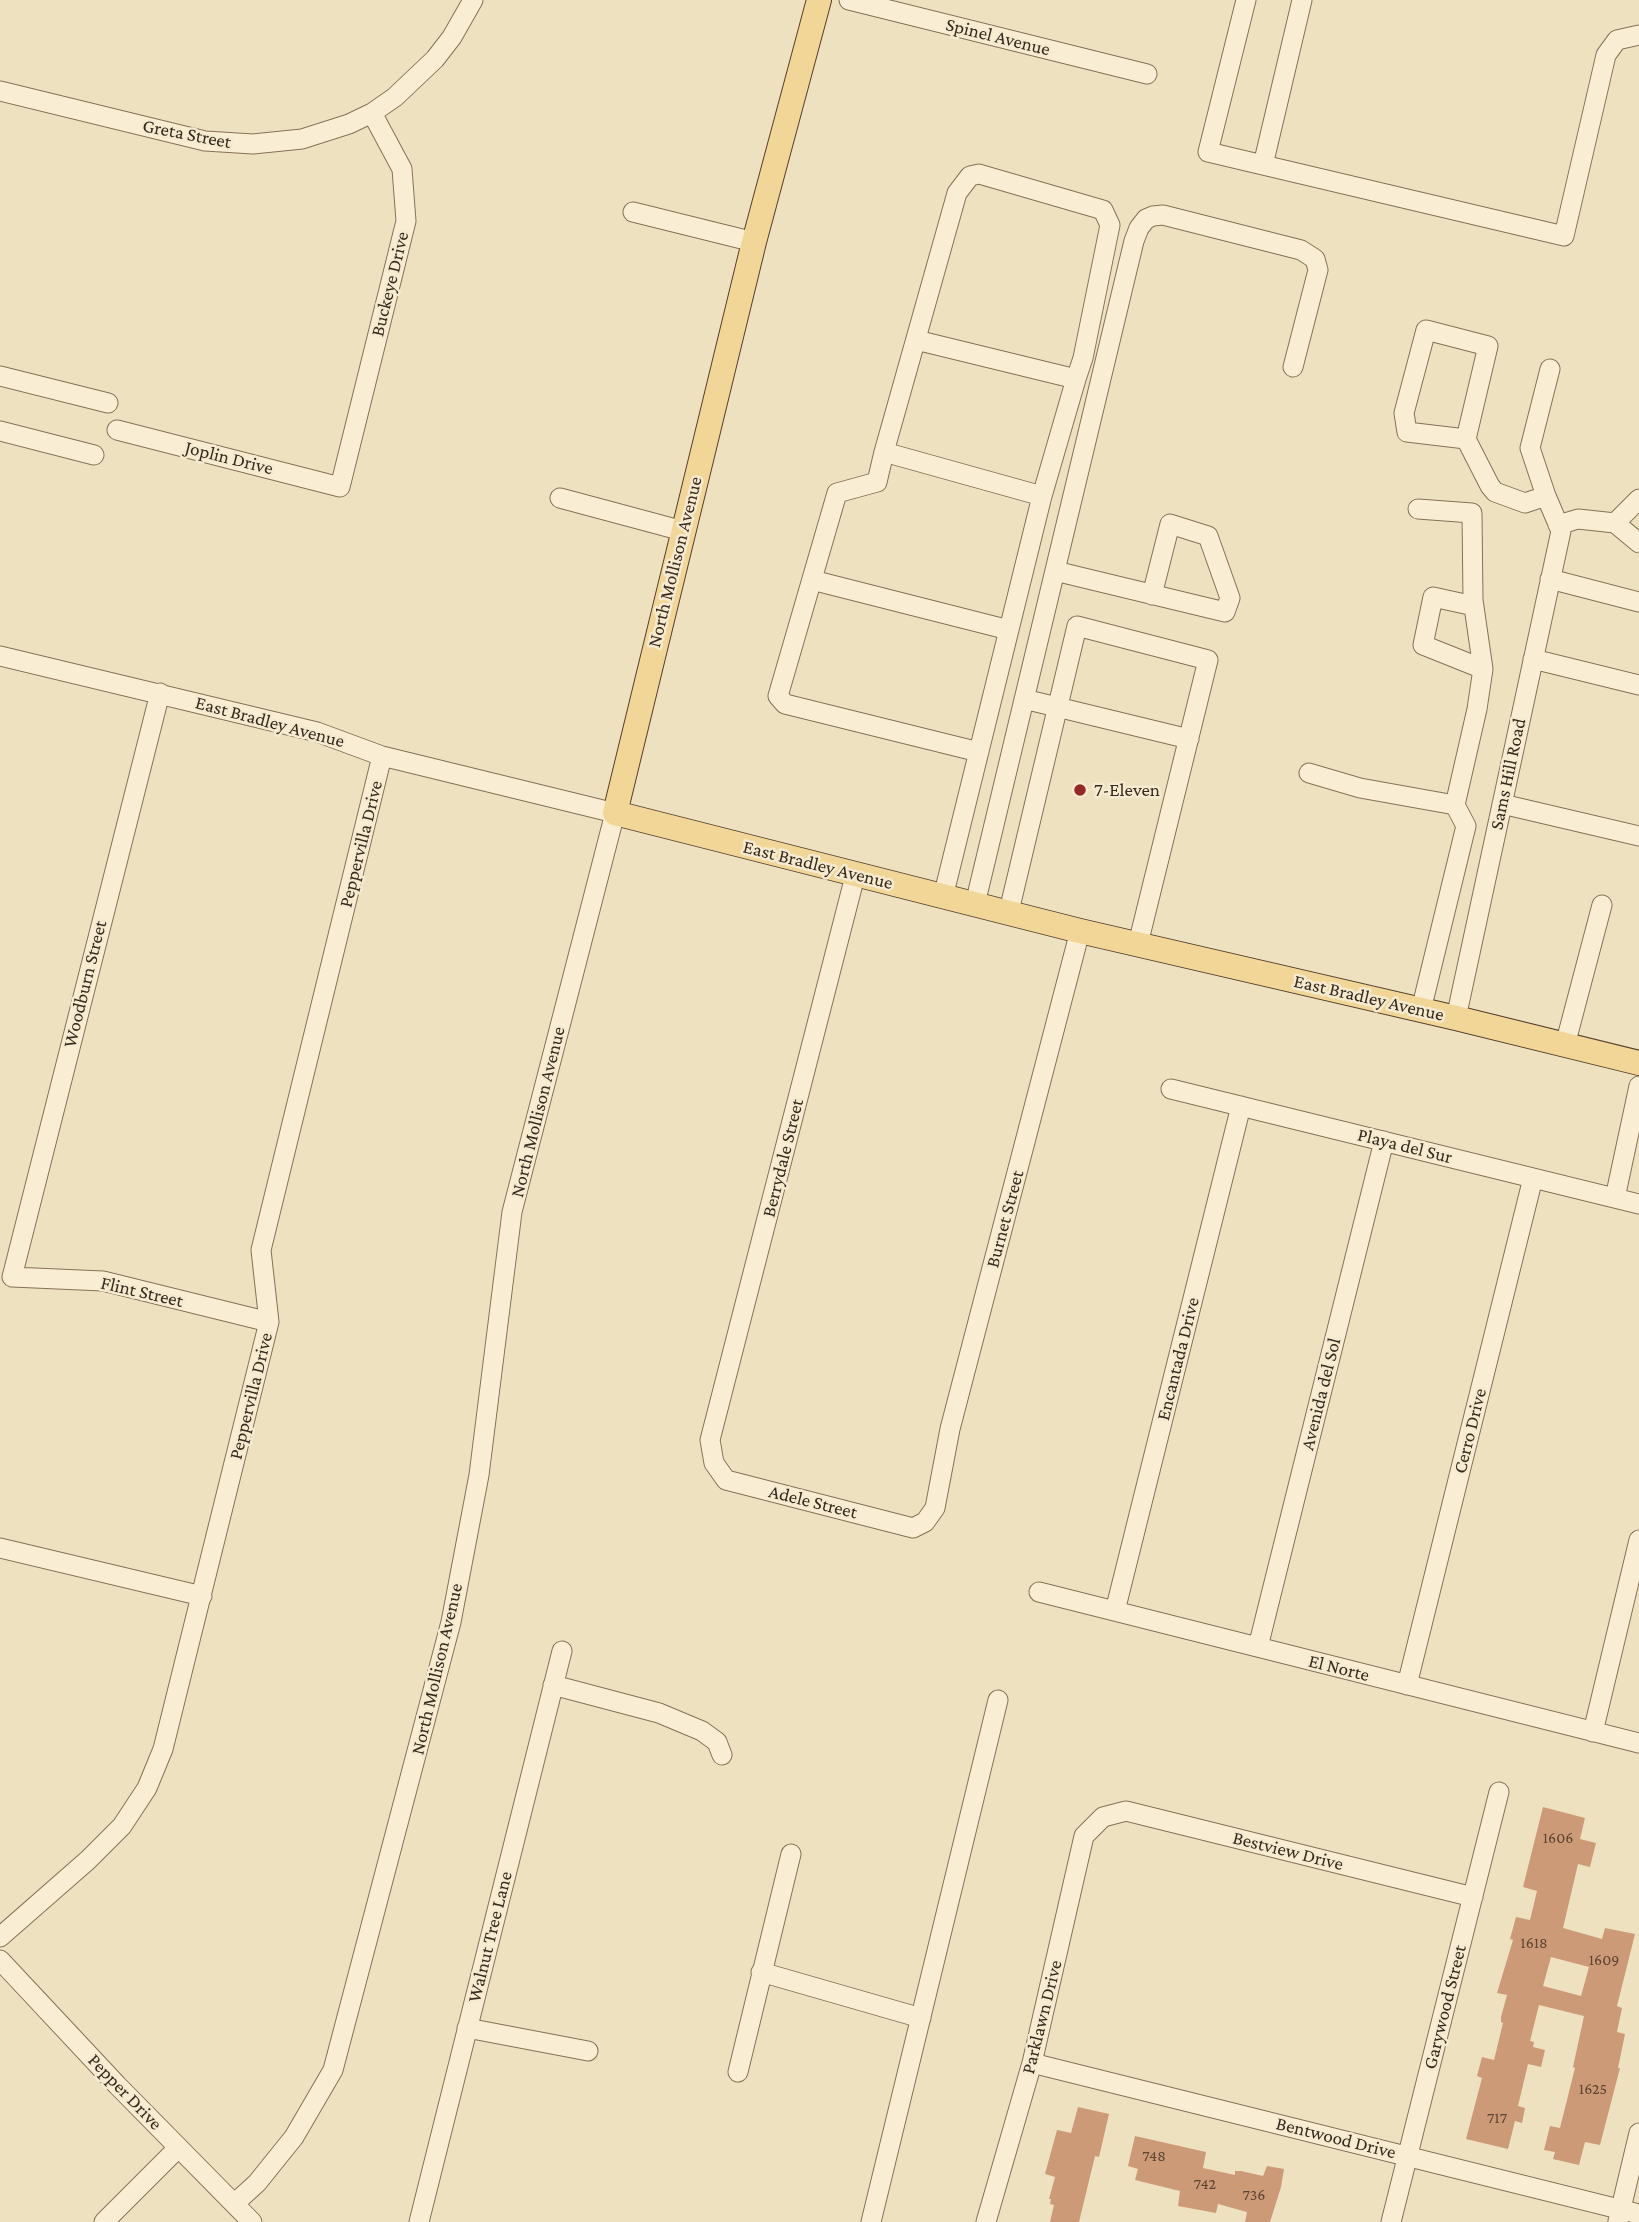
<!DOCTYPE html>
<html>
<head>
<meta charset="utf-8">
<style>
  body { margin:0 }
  canvas { display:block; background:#eee1c0 }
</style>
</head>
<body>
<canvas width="1639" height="2222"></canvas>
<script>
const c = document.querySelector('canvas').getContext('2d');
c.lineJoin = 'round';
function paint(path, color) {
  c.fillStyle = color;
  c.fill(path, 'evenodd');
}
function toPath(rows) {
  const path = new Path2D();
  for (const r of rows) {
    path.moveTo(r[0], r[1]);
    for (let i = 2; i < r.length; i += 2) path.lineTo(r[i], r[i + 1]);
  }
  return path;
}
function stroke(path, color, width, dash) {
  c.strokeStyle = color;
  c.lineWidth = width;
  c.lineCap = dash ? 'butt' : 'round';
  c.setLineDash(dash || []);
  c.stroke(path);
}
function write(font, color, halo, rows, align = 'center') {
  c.font = font + ' "Crimson Pro",serif';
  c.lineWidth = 5;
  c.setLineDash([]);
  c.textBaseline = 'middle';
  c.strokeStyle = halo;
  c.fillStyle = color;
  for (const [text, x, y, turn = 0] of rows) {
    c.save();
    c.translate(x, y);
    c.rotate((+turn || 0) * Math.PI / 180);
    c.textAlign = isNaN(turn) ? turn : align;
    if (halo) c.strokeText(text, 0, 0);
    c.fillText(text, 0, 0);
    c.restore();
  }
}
paint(toPath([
  [1543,1807,1585,1818,1580,1839,1596,1843,1590,1867,1578,1864,1563,1928,1602,1939,1605,1928,1635,1934,1617,2006,1622,2008,1617,2032,1625,2034,1618,2068,1620,2068,1600,2145,1585,2142,1579,2165,1553,2159,1555,2152,1544,2150,1550,2126,1560,2128,1575,2068,1573,2067,1584,2016,1539,2005,1530,2041,1534,2042,1533,2047,1545,2050,1541,2067,1528,2064,1518,2106,1525,2108,1522,2123,1515,2121,1508,2149,1466,2139,1482,2078,1477,2076,1482,2057,1494,2060,1503,2023,1501,2022,1501,2017,1507,1995,1497,1993,1513,1940,1510,1939,1516,1917,1530,1920,1537,1891,1523,1887],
  [1551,1957,1589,1967,1581,1996,1543,1986],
  [1078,2107,1109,2114,1099,2157,1095,2156,1079,2222,1050,2222,1054,2205,1050,2204,1051,2199,1049,2199,1055,2177,1045,2174,1057,2130,1071,2133],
  [1135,2136,1206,2152,1203,2168,1235,2175,1235,2171,1241,2171,1263,2176,1267,2166,1284,2169,1281,2187,1270,2222,1245,2222,1247,2212,1218,2204,1216,2213,1178,2206,1180,2191,1135,2180,1138,2169,1128,2166]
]), '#cc9a76');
const minor = toPath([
  [849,0,1147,74],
  [1246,0,1208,152,1263,165,1302,0],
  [0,91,205,141,253,144,302,139,349,124,372,113,395,97,435,59,452,37,473,0],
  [1263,165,1564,236,1606,55,1617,40,1639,35],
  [633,212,754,242],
  [916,340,1076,379,1083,358,1110,225,1103,210,979,174,970,176,957,193,884,452,877,482,837,493,778,696,785,704,979,752],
  [0,376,108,403],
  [117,430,340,487,406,221,402,169,372,113],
  [0,431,94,455],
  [884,452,1042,496],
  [1546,496,1530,448,1550,369],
  [560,498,683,531],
  [1418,509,1472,513,1473,600,1483,669,1477,709,1455,805,1466,826,1421,1010],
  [1615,523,1639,499],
  [1558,525,1578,519,1615,523,1639,543],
  [1055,571,1225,612,1230,598,1208,536,1170,524,1152,595],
  [1550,579,1639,602],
  [812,580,1009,630],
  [1474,606,1433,597,1423,645,1483,669],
  [0,656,317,732,382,756,615,813,512,1212,479,1475,451,1622,333,2070,294,2137,257,2183,235,2203],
  [1533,659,1639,685],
  [160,693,12,1277,103,1281,269,1322],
  [1024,699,1189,739],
  [1309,773,1360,788,1455,805],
  [1502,804,1639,836],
  [855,876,710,1440,714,1463,726,1480,913,1528,925,1522,935,1508,950,1429,1080,931],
  [943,897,1042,496,1076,379],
  [975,904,1134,241,1139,228,1146,219,1153,216,1163,215,1301,250,1315,259,1318,270,1293,367],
  [1009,911,1077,626,1208,660,1138,944],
  [1456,1018,1561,531,1546,496,1525,503,1495,492,1490,486,1466,439,1488,346,1426,330,1404,413,1407,432,1466,439],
  [1565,1045,1602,905],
  [1171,1089,1639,1204],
  [1615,1198,1639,1086],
  [0,1548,202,1596],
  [1039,1592,1639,1743],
  [1115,1611,1241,1106],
  [1258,1647,1384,1141],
  [553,1685,659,1713,702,1731,717,1742,722,1755],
  [1407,1685,1533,1178],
  [1593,1732,1639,1540],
  [0,1937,88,1860,122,1826,147,1788,163,1749,269,1322,261,1250,382,756],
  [0,1960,117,2085,252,2222],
  [761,1972,921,2018],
  [467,2028,588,2051],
  [1032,2063,1639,2214],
  [738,2072,791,1854],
  [1618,2221,1639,2133],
  [104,2222,178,2148],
  [419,2222,562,1651],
  [871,2222,998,1700],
  [986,2222,1032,2063,1084,1836,1103,1817,1126,1811,1473,1897],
  [1391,2222,1499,1792]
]);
const major = toPath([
  [819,0,754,242,615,813,1080,931,1456,1018,1639,1063]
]);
stroke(minor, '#877158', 21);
stroke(major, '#55402d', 26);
stroke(minor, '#f9eed3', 19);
stroke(major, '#f2d697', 24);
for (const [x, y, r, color] of [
  [1080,790,7,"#962828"]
]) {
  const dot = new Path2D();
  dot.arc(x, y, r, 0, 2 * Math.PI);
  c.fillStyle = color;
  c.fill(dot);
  stroke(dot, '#f5ebd0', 2.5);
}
write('16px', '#5c4533', null, [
  ["1606",1558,1838],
  ["1618",1534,1943],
  ["1609",1604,1960],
  ["1625",1593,2089],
  ["717",1497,2118],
  ["748",1154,2156],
  ["742",1205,2184],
  ["736",1254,2195]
]);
write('19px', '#37291d', '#f5ebd0', [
  ["Spinel Avenue",998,37,14],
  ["Greta Street",187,134,11],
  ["Buckeye Drive",390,284,-76],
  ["Joplin Drive",229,458,14],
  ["North Mollison Avenue",675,562,-76],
  ["East Bradley Avenue",270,722,15],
  ["Sams Hill Road",1508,774,-78],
  ["Peppervilla Drive",361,844,-76],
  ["East Bradley Avenue",818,865,14],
  ["Woodburn Street",85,984,-76],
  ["East Bradley Avenue",1369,998,13],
  ["North Mollison Avenue",538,1112,-76],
  ["Playa del Sur",1405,1146,14],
  ["Berrydale Street",783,1158,-76],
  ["Burnet Street",1005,1219,-75],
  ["Flint Street",142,1292,13],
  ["Encantada Drive",1178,1359,-76],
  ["Avenida del Sol",1321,1394,-76],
  ["Peppervilla Drive",251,1396,-76],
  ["Cerro Drive",1470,1431,-76],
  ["Adele Street",813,1502,14],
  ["El Norte",1339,1668,14],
  ["North Mollison Avenue",437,1669,-77],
  ["Bestview Drive",1288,1851,14],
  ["Walnut Tree Lane",490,1937,-76],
  ["Garywood Street",1445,2007,-76],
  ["Parklawn Drive",1042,2017,-76],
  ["Pepper Drive",125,2092,46],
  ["Bentwood Drive",1336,2138,14]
]);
write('19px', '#37291d', '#f5ebd0', [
  ["7-Eleven",1094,790]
], 'left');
</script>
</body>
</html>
